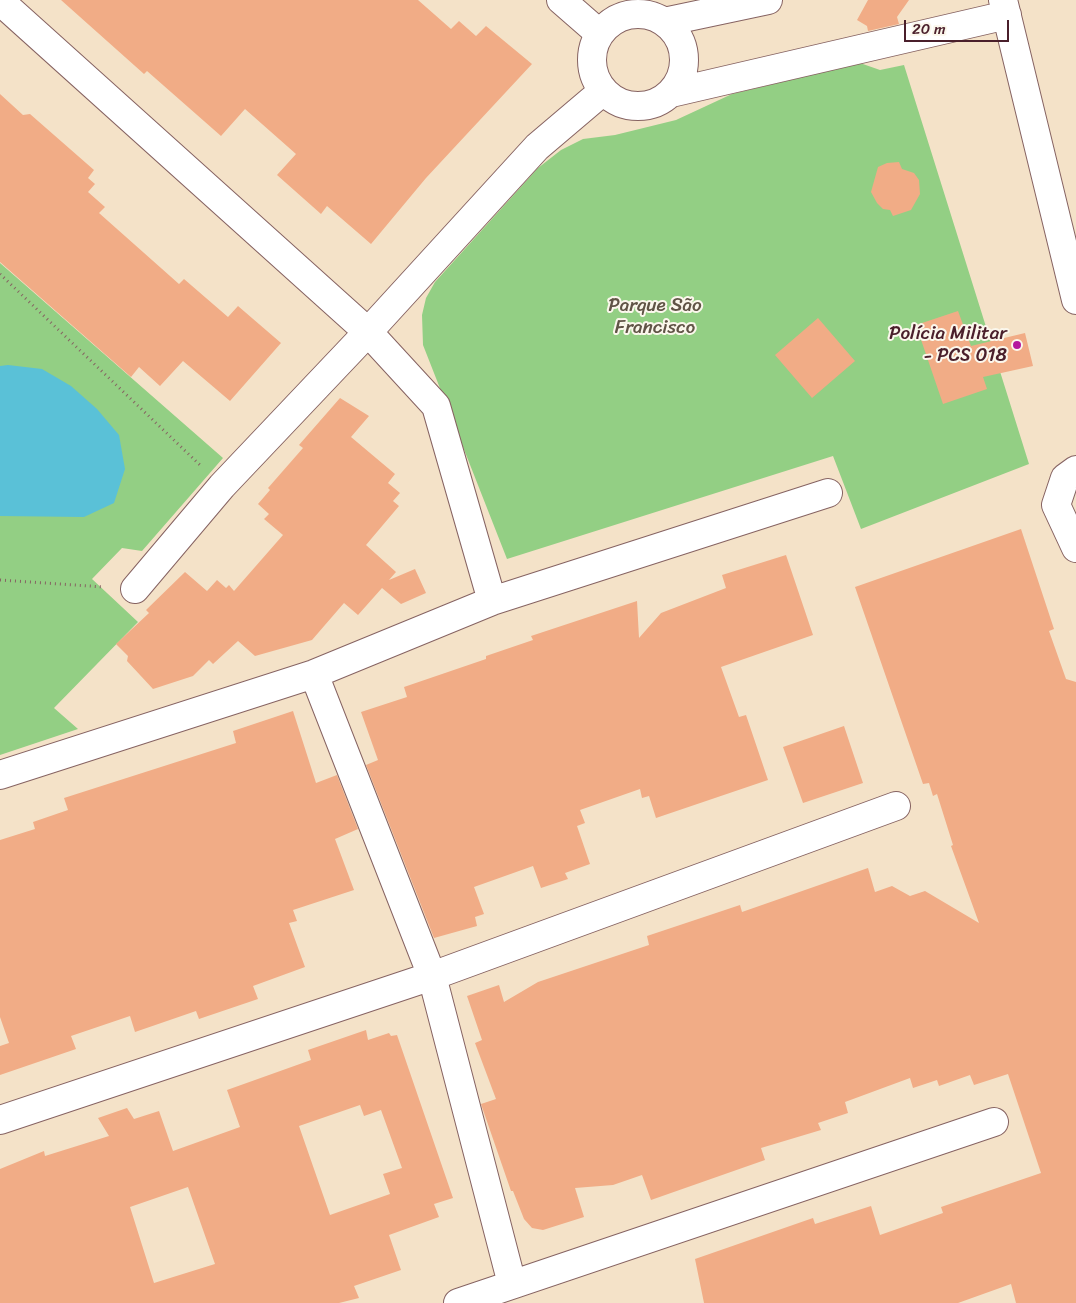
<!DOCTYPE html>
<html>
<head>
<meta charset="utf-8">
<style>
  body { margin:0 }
  #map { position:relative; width:1076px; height:1303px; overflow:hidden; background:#f4e2c8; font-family:Sriracha,sans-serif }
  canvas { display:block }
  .scale { position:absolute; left:904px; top:20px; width:105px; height:22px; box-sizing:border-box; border:2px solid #4a1f2b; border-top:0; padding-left:6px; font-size:15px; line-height:18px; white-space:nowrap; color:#4a1f2b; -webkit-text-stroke:4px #fbf7ec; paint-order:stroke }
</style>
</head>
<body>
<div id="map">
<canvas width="1076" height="1303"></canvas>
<div class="scale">20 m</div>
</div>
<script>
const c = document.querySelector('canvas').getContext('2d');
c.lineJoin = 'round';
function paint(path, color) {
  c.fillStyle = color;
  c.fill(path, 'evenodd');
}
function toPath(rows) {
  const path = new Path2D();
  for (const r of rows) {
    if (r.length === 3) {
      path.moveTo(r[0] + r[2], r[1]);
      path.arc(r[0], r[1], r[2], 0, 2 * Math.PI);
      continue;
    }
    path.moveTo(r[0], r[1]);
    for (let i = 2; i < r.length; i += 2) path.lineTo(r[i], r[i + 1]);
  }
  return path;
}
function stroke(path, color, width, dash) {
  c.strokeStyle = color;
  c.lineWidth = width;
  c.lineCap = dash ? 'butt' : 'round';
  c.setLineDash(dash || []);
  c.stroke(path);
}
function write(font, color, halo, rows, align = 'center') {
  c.font = font + ' Sriracha,sans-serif';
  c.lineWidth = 4;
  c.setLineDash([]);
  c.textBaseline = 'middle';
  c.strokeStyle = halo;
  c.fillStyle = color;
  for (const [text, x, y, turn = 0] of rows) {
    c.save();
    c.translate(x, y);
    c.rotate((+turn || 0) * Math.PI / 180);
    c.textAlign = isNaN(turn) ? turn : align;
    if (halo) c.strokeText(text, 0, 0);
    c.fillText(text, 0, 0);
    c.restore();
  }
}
paint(toPath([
  [860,63,880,70,904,65,1029,464,861,529,833,456,507,559,423,345,422,315,426,298,435,282,538,168,561,150,583,139,615,135,676,120,732,94],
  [0,263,223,458,142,551,122,548,92,579,138,622,54,708,78,729,0,755]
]), '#93cf84');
paint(toPath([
  [8,365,42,369,71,386,97,409,119,435,125,469,114,503,84,517,0,516,0,366]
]), '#5ac1d7');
paint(toPath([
  [61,0,418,0,451,29,459,21,476,36,486,26,532,64,426,178,371,244,327,206,321,214,277,175,296,154,245,109,221,136,147,71,144,74],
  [868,0,909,0,897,17,899,24,868,31,867,26,857,20],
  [0,94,23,115,30,114,94,170,88,178,95,184,88,192,105,207,99,213,179,284,184,279,228,317,238,306,281,343,230,401,183,361,160,386,139,367,131,377,0,262],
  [899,162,902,169,914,173,919,180,920,194,911,210,893,216,890,210,883,209,877,203,871,192,878,167,887,163],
  [958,311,971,346,1025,333,1033,366,983,377,987,389,943,404,916,325],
  [818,318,855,361,812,398,775,355],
  [340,398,369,416,351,437,395,474,388,483,400,493,393,501,399,506,366,545,396,572,389,580,415,569,426,593,401,604,382,588,358,615,344,603,312,640,255,656,238,641,213,664,209,660,193,676,153,689,127,661,128,656,116,644,149,613,146,610,185,572,207,591,217,580,226,588,229,585,234,591,283,535,264,519,269,514,258,504,270,490,268,488,303,448,299,445],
  [1021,529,1054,629,1049,631,1066,679,1076,682,1076,1303,1016,1303,1011,1284,958,1303,704,1303,695,1259,813,1218,815,1224,871,1206,880,1235,943,1213,941,1207,1041,1173,1008,1074,974,1085,970,1075,939,1086,937,1080,913,1088,910,1078,845,1102,848,1113,818,1123,821,1130,761,1148,765,1160,651,1200,642,1175,613,1185,575,1188,584,1217,543,1230,532,1228,524,1219,513,1191,511,1191,482,1107,481,1104,496,1099,475,1043,482,1040,467,996,499,985,504,1002,538,982,649,945,647,936,740,905,742,912,868,868,875,892,892,886,910,896,925,891,979,923,951,846,953,845,937,794,933,796,929,783,923,784,855,587],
  [786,555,813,635,721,667,739,717,746,715,768,780,656,818,649,796,642,798,640,789,580,810,585,823,577,826,590,864,565,873,568,879,541,888,533,866,474,887,484,914,475,917,477,926,434,938,366,765,378,760,361,712,407,697,404,687,486,659,486,656,533,640,531,636,637,601,639,638,661,613,726,588,722,575],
  [293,711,316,783,337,775,358,829,335,839,354,890,293,910,297,921,289,923,305,967,253,986,258,999,199,1019,196,1011,135,1032,130,1016,71,1036,76,1049,0,1075,0,1046,9,1043,0,1017,0,840,35,829,33,822,68,810,64,798,236,743,233,731],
  [844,726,863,783,803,803,783,747],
  [366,1030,368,1040,389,1033,391,1036,397,1035,453,1198,434,1204,439,1217,389,1235,401,1270,354,1286,359,1298,339,1303,0,1303,0,1169,44,1151,45,1156,109,1136,98,1118,127,1108,134,1119,159,1111,173,1151,240,1127,227,1090,311,1060,308,1050],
  [360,1105,364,1116,381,1110,402,1168,383,1174,390,1194,330,1215,299,1126],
  [188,1187,215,1264,154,1283,130,1207]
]), '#f1ac86');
const minor = toPath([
  [561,0,600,34],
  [1003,0,1076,300],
  [0,1,368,332,436,406,492,601],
  [638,60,46],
  [664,22,768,0],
  [671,93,1007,15],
  [1076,470,1065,478,1056,505,1076,548],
  [135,589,222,486,368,332,537,147,603,91],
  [314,674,432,976,512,1284],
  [0,775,314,674,492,601,828,493],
  [0,1120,432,976,896,806],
  [458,1303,994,1122]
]);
stroke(minor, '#866362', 30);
stroke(toPath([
  [0,274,200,465],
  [0,580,104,587]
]), '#866362', 3, [1, 4]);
stroke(minor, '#fff', 28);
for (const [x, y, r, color] of [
  [1017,345,5,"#b5179e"]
]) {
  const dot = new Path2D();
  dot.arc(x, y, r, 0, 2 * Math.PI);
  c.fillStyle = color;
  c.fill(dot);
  stroke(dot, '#fbf7ec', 2);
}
write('19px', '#605446', '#fbf7ec', [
  ["Parque São",655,306],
  ["Francisco",655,328]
]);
write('19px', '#4a1f2b', '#fbf7ec', [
  ["Polícia Militar",1007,334],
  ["- PCS 018",1007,356]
], 'right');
</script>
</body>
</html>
